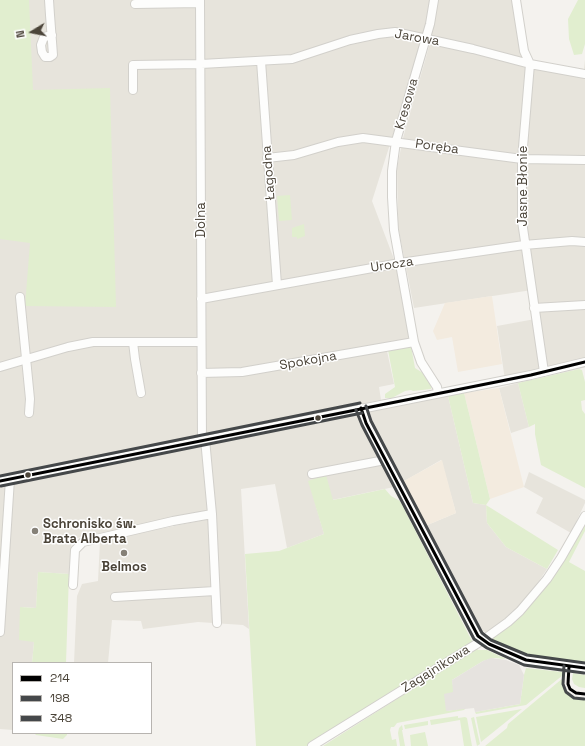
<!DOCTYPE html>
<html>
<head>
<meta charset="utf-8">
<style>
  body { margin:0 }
  #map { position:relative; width:585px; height:746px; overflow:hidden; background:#f4f2ee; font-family:"Space Grotesk",sans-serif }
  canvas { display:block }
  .legend { position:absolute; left:12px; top:662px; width:140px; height:72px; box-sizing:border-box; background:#fff; border:1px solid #b7b4b0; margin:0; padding:5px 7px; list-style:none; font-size:12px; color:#4b4439 }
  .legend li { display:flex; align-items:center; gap:8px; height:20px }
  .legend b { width:20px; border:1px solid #b7b4b0 }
  .north { position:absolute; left:12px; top:12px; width:40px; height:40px; -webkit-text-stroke:3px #fff; paint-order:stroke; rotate:260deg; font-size:11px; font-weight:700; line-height:16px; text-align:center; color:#4b4439 }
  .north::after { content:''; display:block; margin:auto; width:14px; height:18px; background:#4b4439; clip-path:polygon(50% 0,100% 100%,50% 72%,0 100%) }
</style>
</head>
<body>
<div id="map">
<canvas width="585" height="746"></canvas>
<ul class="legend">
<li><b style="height:5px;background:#000"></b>214</li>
<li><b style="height:5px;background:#45484a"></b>198</li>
<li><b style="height:5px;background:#45484a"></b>348</li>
</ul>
<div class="north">N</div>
</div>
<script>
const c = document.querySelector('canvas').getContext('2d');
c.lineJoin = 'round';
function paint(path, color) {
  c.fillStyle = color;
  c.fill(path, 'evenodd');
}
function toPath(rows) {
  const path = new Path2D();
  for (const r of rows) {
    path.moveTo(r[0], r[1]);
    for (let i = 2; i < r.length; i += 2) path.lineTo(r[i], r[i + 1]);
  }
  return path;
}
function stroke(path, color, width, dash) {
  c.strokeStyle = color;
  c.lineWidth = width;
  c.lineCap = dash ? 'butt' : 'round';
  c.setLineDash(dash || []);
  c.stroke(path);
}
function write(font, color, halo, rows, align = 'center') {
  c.font = font + ' "Space Grotesk",sans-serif';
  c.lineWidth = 3;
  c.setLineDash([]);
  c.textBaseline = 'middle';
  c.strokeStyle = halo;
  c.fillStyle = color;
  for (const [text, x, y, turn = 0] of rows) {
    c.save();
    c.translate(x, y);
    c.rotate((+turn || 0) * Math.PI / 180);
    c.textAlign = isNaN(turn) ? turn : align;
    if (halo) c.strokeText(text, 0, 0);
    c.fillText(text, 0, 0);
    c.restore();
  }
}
paint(toPath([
  [0,0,431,0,430,11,422,43,372,201,397,267,411,337,408,341,387,351,394,384,379,387,381,400,0,477],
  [436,0,516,0,526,60,584,69,585,60,585,360,505,380,497,326,535,319,532,290,414,308,398,226,397,168,403,138,430,43],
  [518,383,529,427,511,433,499,388],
  [443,395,448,396,473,503,486,505,487,523,506,547,547,569,520,609,507,620,486,632,479,631,425,526,456,513,441,460,394,487,332,500,309,481,324,534,287,548,275,484,241,489,249,629,243,625,198,622,143,629,141,621,112,620,108,663,74,663,77,596,82,584,98,581,100,541,204,520,203,511,72,539,69,574,38,572,36,608,21,607,34,642,32,663,13,663,13,730,0,729,0,487],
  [529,472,585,500,585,503,571,533,536,513,543,498,524,487]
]), '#e7e4dc');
paint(toPath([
  [492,296,502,364,458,372,452,337,437,340,433,331,445,303],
  [499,388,524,487,490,499,464,393],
  [442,460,456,513,425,526,402,482]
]), '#f3ebdf');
paint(toPath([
  [0,0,29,0,33,90,110,88,116,307,25,306,30,243,0,239],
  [578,0,585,0,585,44,582,54,574,55,569,39,568,19],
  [290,195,292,220,279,221,277,196],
  [304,224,305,236,297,239,297,237,292,237,292,228],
  [411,346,415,368,423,373,432,385,431,389,413,391,411,390,405,391,392,398,385,398,385,394,395,387,388,350],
  [579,369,582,370,585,382,585,400,581,401,582,410,585,414,585,488,541,465,535,434,535,424,529,427,518,383],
  [464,393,490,499,486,505,558,550,547,569,506,547,487,523,486,505,473,503,448,396],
  [326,475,333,500,385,489,391,496,400,501,473,643,308,746,256,746,245,554,279,551,324,534,308,481],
  [585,522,585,531,569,562,585,571,585,665,532,658,492,641,492,638,515,621,525,611,553,578],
  [38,572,69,574,66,663,32,663,34,642,19,640,20,607,36,608],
  [477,648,478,650,487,650,506,659,495,658,483,661,452,680,454,691,447,711,464,708,465,709,464,710,397,723,394,727,391,727,390,730,392,740,396,739,397,746,323,746],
  [526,668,562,672,563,675,526,705,476,714,475,712,520,704,524,675],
  [573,673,585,675,585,688,579,687,574,684,572,679],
  [563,678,563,686,566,693,571,696,585,699,585,746,485,746,507,728,508,724],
  [522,709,481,742,476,717],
  [458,716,458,718,465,717,467,718,472,746,464,746,460,720,431,725,430,720],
  [474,717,480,744,477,746,471,718],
  [428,721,428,725,405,729,404,725],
  [402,725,403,730,402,730,405,746,400,746,398,733,399,728],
  [425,732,428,746,411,746,410,735],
  [34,733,67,733,67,735,63,739,36,735]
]), '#e1eecf');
paint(toPath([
  [491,658,506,660,519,665,524,675,520,704,475,712,474,708,446,711,444,694,453,692,452,680,483,661]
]), '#e6e3df');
const minor = toPath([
  [49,0,50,15,53,55,50,57,45,57,42,52,41,45,44,37,52,35],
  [200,0,202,440],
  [434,0,430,24,396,141,392,171,392,197,394,230,414,342,421,362,437,387,438,393],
  [516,0,524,51,530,64,522,159,522,221,544,372],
  [135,4,200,3],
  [261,61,277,285],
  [133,90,133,65,201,64,292,59,350,40,378,34,395,32,473,49,530,64,585,74],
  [267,158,294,155,338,142,363,138,522,159,585,160],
  [20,297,30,399,29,413],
  [201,299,400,263,524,245,572,241,585,242],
  [534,308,585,305],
  [133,342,135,359,141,393],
  [0,367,68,347,93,342,201,342],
  [201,373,242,372,414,342],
  [361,408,366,423,478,636,489,644,526,660,585,668],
  [205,439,212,514,217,623],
  [312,474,385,460],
  [0,481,531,375,585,362],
  [73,585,75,550,83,542,173,521,212,514],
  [115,597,215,591],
  [0,632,10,479],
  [312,746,483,640,508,622,520,611,547,579,561,558,585,516]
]);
stroke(minor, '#d2d0cb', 10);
stroke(minor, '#fdfdfc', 8);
stroke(toPath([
  [361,408,366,423,478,636,489,644,526,660,585,668],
  [0,481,531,375,585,362],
  [569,666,568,684,570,689,576,693,585,694]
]), '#000', 3);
stroke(toPath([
  [356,410,362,425,474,639,487,648,524,665,584,673],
  [1,486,362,413],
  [564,666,563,684,566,692,574,698,584,699]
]), '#45484a', 3);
stroke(toPath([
  [366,406,371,421,482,633,491,640,527,655,585,663],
  [0,476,360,403]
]), '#45484a', 3);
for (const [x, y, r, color] of [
  [318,418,3.5,"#4b4439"],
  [28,475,3.5,"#4b4439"],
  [35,531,4,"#868178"],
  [124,553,4,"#868178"]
]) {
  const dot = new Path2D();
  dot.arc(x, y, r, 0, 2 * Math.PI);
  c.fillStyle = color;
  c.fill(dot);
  stroke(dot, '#fff', 1.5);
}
write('13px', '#4b4439', '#fff', [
  ["Jarowa",417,38,10],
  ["Kresowa",407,104,-74],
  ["Poręba",437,147,8],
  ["Łagodna",269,173,-94],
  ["Jasne Błonie",523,186,-90],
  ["Dolna",201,220,-90],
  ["Urocza",392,265,-9],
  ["Spokojna",308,361,-10],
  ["Zagajnikowa",436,669,-32]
]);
write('bold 13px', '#4b4439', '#fff', [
  ["Schronisko św.",43,524],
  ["Brata Alberta",43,539],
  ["Belmos",124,567,"center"]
], 'left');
</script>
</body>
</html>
